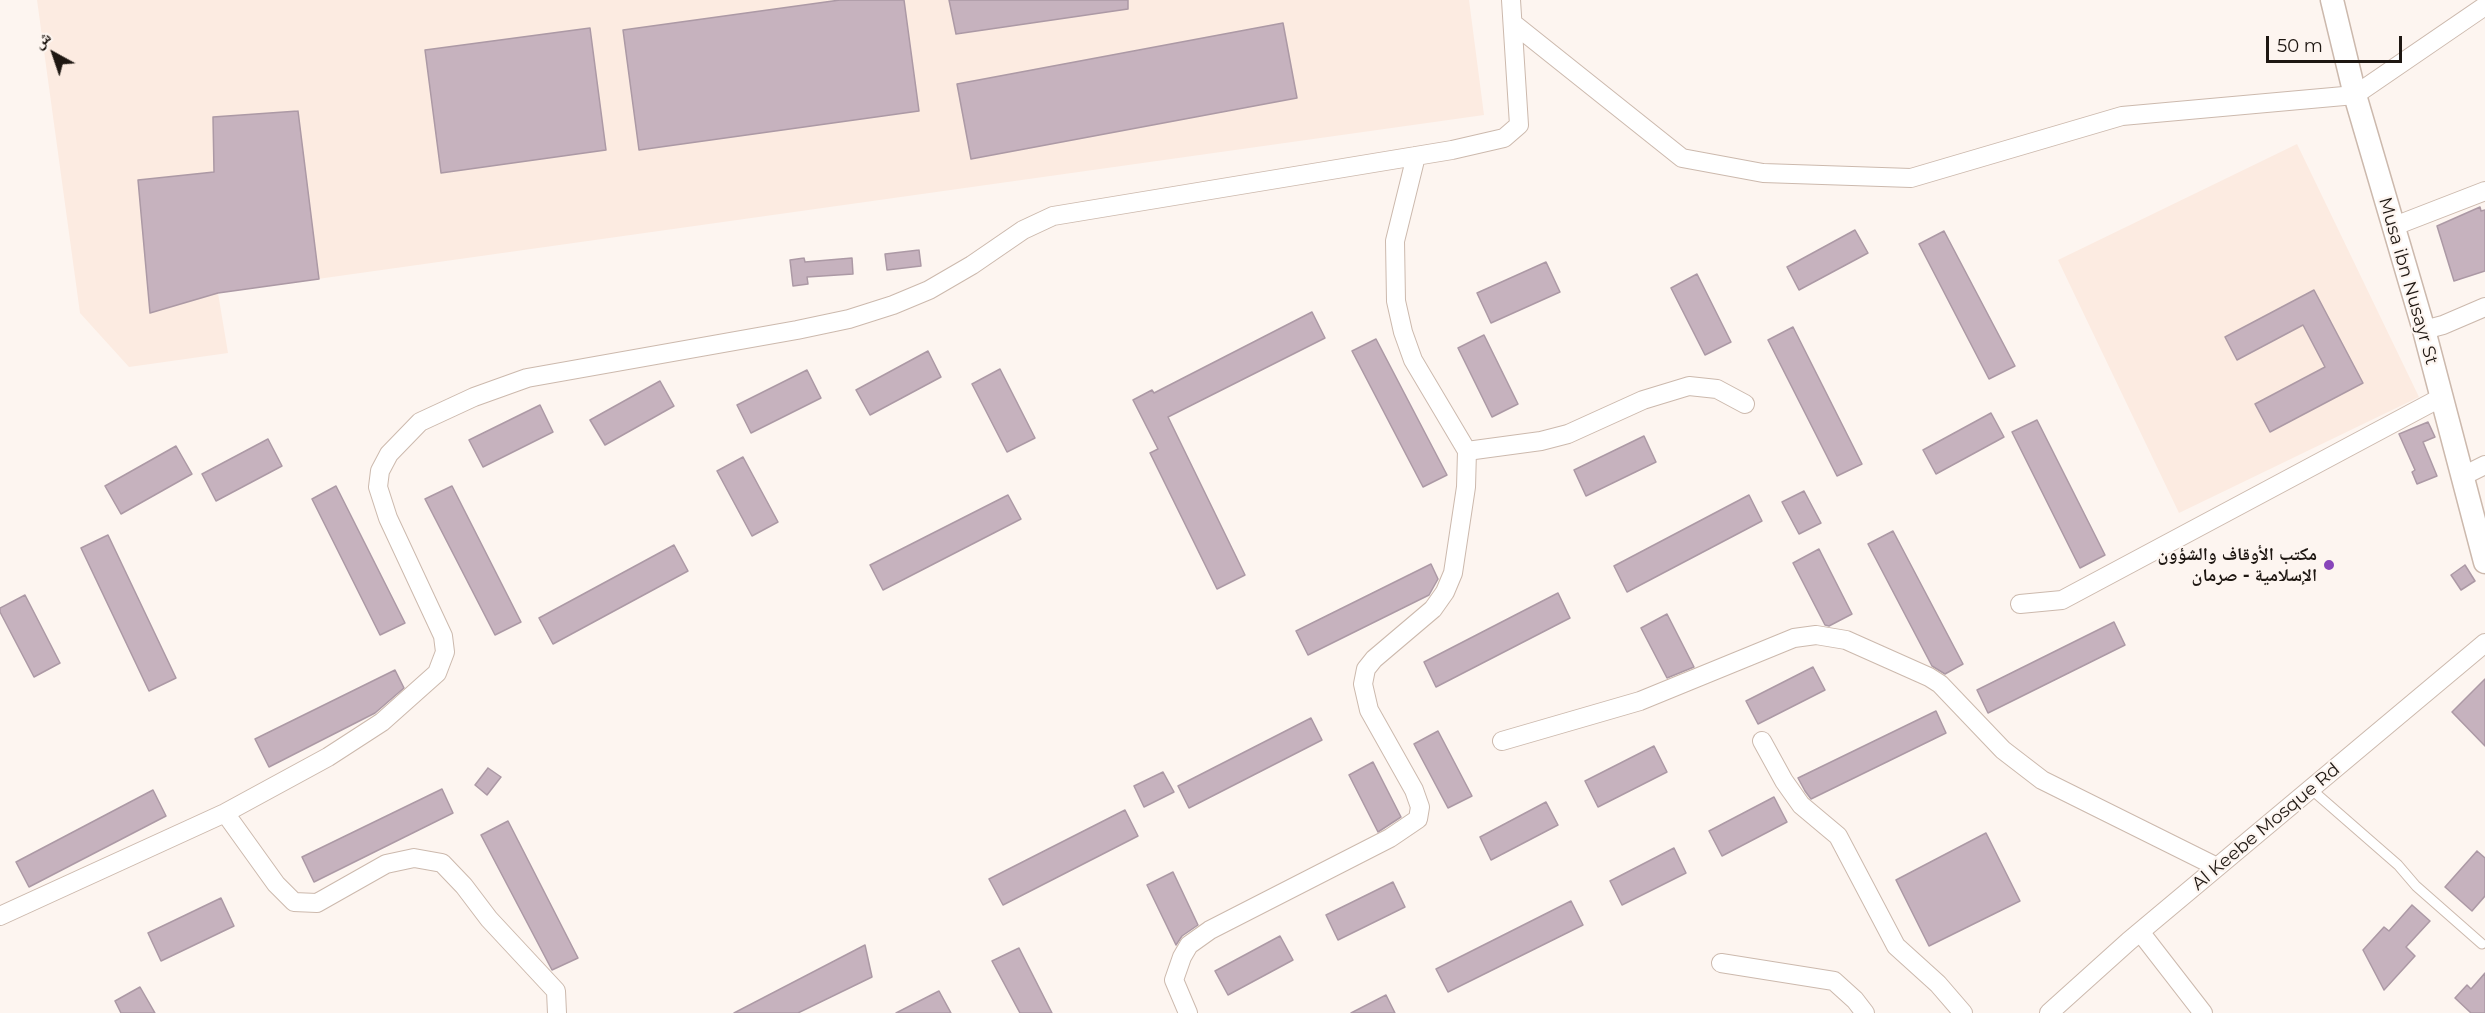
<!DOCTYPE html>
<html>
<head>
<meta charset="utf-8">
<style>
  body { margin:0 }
  #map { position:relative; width:2485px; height:1013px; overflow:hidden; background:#fdf5f0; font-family:Montserrat,"Noto Naskh Arabic",sans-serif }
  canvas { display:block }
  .north { position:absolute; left:24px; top:24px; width:60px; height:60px; -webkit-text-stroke:4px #fdf5f0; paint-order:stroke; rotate:320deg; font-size:16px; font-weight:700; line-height:24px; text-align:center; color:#1e1712 }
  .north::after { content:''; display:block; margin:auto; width:21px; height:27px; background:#1e1712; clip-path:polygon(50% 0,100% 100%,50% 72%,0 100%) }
  .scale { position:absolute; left:2266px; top:36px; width:136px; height:27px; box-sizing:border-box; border:3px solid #1e1712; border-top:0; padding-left:8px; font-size:18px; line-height:21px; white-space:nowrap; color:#1e1712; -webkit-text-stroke:4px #fdf5f0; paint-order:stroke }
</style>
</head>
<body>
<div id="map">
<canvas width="2485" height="1013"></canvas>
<div class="north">ش</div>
<div class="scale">50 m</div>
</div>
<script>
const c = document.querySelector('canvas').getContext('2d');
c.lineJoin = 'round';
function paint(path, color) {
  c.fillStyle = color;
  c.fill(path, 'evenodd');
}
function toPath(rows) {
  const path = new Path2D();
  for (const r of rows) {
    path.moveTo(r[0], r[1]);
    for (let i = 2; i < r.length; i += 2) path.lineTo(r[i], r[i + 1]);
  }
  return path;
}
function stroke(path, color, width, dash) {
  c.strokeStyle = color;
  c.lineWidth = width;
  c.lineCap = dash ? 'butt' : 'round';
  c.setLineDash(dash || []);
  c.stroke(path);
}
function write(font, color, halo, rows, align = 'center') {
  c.font = font + ' Montserrat,"Noto Naskh Arabic",sans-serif';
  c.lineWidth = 4.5;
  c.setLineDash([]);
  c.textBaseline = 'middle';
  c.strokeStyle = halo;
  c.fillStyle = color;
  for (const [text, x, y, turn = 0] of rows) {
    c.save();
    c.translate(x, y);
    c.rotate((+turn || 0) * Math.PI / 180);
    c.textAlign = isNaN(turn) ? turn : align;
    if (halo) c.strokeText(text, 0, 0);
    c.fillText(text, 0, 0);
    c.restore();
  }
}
paint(toPath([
  [37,0,1469,0,1484,115,218,293,228,353,129,367,80,313],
  [2297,144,2419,397,2179,513,2058,260]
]), '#fcebe1');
const building = toPath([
  [840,0,904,0,919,111,639,150,623,30,840,0],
  [949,0,1128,0,1128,9,956,34,949,0],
  [1283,23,1297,98,971,159,957,84,1283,23],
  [590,28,606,150,441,173,425,50,590,28],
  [298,111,319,279,218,293,150,313,138,180,214,172,213,117,298,111],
  [2480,207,2481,211,2485,210,2485,271,2454,281,2437,226,2480,207],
  [1855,230,1868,253,1799,290,1787,267,1855,230],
  [1944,231,2015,366,1989,379,1919,244,1944,231],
  [919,250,921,266,887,270,885,254,919,250],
  [804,258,805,262,852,258,853,274,807,277,808,284,793,286,790,260,804,258],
  [1546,262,1560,292,1491,323,1477,293,1546,262],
  [1697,274,1731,342,1705,355,1671,288,1697,274],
  [2314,290,2363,383,2270,432,2255,404,2325,367,2303,325,2237,360,2225,337,2314,290],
  [1312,312,1325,338,1168,417,1245,575,1217,589,1150,453,1158,449,1133,400,1152,390,1154,393,1312,312],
  [1793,327,1862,464,1837,476,1768,340,1793,327],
  [1484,335,1518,404,1492,417,1458,348,1484,335],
  [1376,339,1447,475,1423,487,1352,351,1376,339],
  [928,351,941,377,870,415,856,390,928,351],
  [1000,369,1035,438,1007,452,972,384,1000,369],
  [807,370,821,398,751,433,737,405,807,370],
  [660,381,674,406,605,445,590,420,660,381],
  [540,405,553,432,483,467,469,440,540,405],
  [1991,413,2004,437,1936,474,1923,450,1991,413],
  [2037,420,2105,555,2080,568,2012,432,2037,420],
  [2428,422,2435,437,2423,442,2437,476,2417,484,2412,472,2415,470,2399,434,2428,422],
  [1644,436,1656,462,1586,496,1574,470,1644,436],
  [268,439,282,466,216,501,202,474,268,439],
  [176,446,192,474,121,514,105,486,176,446],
  [743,457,778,522,752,536,717,471,743,457],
  [336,486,405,623,380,635,312,499,336,486],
  [452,486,521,622,495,635,425,499,452,486],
  [1804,491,1821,523,1799,534,1782,502,1804,491],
  [1008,495,1021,519,883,590,870,565,1008,495],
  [1749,495,1762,521,1627,592,1614,566,1749,495],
  [1893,531,1963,664,1945,674,1932,666,1868,544,1893,531],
  [108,535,176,678,149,691,81,548,108,535],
  [674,545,688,571,553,644,539,618,674,545],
  [1819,549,1852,614,1829,626,1825,625,1793,563,1819,549],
  [1431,564,1438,579,1429,595,1308,655,1296,631,1431,564],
  [2465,565,2475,581,2461,590,2451,575,2465,565],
  [1558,593,1570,618,1436,687,1424,662,1558,593],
  [25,595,60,663,34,677,0,612,0,608,25,595],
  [1667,614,1694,667,1667,678,1641,628,1667,614],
  [2114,622,2125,645,1988,713,1977,690,2114,622],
  [1813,667,1825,690,1758,724,1746,701,1813,667],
  [395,670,404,688,375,713,269,767,255,739,395,670],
  [2485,679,2485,746,2452,712,2485,679],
  [1936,711,1946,733,1811,799,1805,791,1798,778,1936,711],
  [1311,718,1322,740,1189,808,1178,786,1311,718],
  [1438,731,1472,796,1448,808,1414,744,1438,731],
  [1654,746,1667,772,1598,807,1585,781,1654,746],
  [1373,762,1401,817,1378,832,1349,775,1373,762],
  [488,768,501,777,487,795,475,785,488,768],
  [1163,772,1174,792,1144,807,1134,786,1163,772],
  [442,789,453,813,314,882,302,857,442,789],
  [153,790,166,816,29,887,16,862,153,790],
  [1774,797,1787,822,1722,856,1709,831,1774,797],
  [1546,802,1558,825,1491,860,1480,837,1546,802],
  [1125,810,1138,836,1003,905,989,879,1125,810],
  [508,821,578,958,552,970,481,835,508,821],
  [1986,833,2020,901,1929,946,1896,880,1986,833],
  [1674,848,1686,873,1622,905,1610,881,1674,848],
  [2477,851,2485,858,2485,896,2472,911,2445,887,2477,851],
  [1173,872,1198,925,1182,936,1176,945,1147,885,1173,872],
  [1393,882,1405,907,1338,940,1326,915,1393,882],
  [221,898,234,926,161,961,148,933,221,898],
  [1571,901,1583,925,1448,992,1436,969,1571,901],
  [2412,905,2430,921,2406,947,2415,956,2384,990,2363,950,2384,927,2389,931,2412,905],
  [1280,936,1293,960,1228,995,1215,971,1280,936],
  [865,945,872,977,798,1013,734,1013,865,945],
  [1019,948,1052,1013,1020,1013,992,961,1019,948],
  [2485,973,2485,1013,2471,1013,2455,998,2467,985,2471,989,2485,973],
  [140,987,155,1013,121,1013,115,1001,140,987],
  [939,991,951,1013,896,1013,939,991],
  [1386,995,1395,1013,1351,1013,1386,995]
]);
paint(building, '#c6b2be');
stroke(building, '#ac99a5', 1.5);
const service = toPath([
  [2312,790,2398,865,2416,886,2482,944]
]);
const minor = toPath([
  [1514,24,1682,158,1763,173,1911,178,2122,116,2355,95,2485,6],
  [2392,227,2485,191],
  [2424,330,2443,325,2485,307],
  [1467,451,1541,441,1568,434,1643,400,1689,386,1717,389,1745,404],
  [2463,476,2485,465],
  [2020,604,2062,600,2442,397],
  [1502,741,1640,701,1794,638,1816,635,1846,640,1929,677,1940,684,2003,750,2042,780,2217,867],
  [1762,741,1784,781,1801,805,1838,836,1896,946,1938,984,1963,1013],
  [225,813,276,884,294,902,317,903,386,864,414,858,442,863,464,886,489,919,556,991,557,1013],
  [0,916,225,813,328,757,382,722,437,673,445,652,443,636,388,518,378,487,380,471,389,454,420,422,474,397,527,378,797,330,849,319,893,305,929,290,972,265,1023,230,1053,216,1452,150,1504,138,1519,125,1511,0],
  [2141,933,2203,1013],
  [1721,963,1834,981,1855,1000,1865,1013],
  [1188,1013,1174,980,1182,957,1189,945,1210,930,1390,838,1418,819,1420,807,1414,790,1369,710,1363,684,1366,669,1374,659,1433,609,1445,592,1453,573,1466,487,1467,451,1413,360,1403,332,1396,301,1395,241,1416,156],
  [2049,1013,2129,941,2485,643]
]);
const tertiary = toPath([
  [2332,0,2355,95,2424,330,2485,562]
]);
stroke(service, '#ccb9ad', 11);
stroke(minor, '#ccb9ad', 20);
stroke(tertiary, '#ccb9ad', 25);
stroke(service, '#fff', 9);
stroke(minor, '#fff', 18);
stroke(tertiary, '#fff', 22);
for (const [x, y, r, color] of [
  [2329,565,6,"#8845ba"]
]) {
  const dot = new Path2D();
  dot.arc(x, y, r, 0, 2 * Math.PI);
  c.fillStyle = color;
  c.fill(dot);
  stroke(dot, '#fdf5f0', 2);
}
write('18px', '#1e1712', '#fdf5f0', [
  ["Musa ibn Nusayr St",2408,281,74],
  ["Al Keebe Mosque Rd",2266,827,-40]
]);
write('bold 18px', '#1e1712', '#fdf5f0', [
  ["مكتب الأوقاف والشؤون",2317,555],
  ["الإسلامية - صرمان",2317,576]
], 'right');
</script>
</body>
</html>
